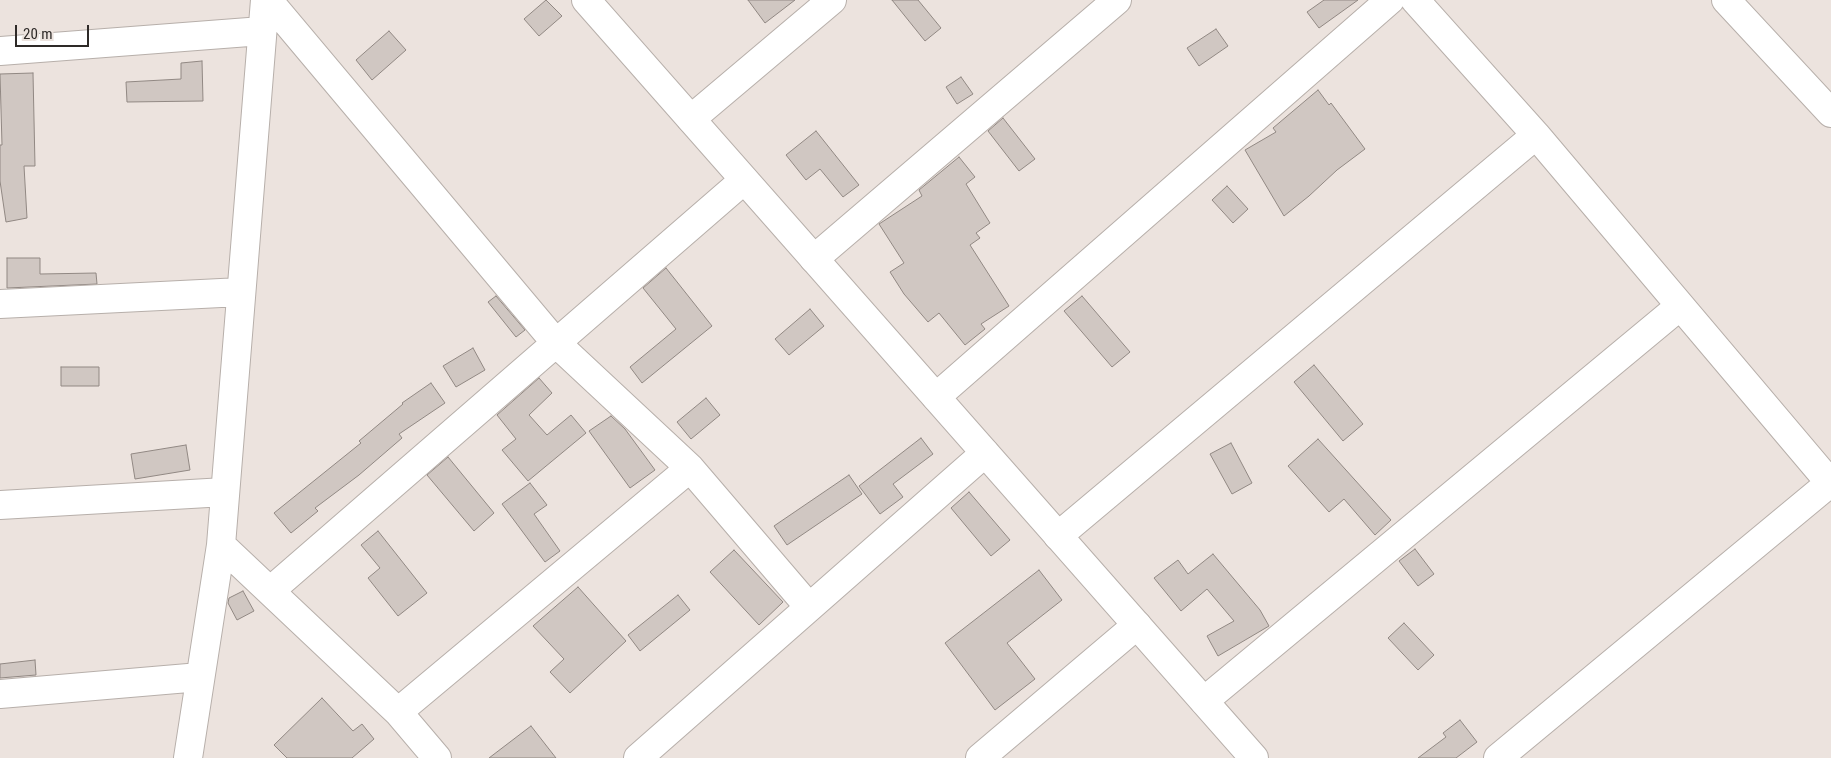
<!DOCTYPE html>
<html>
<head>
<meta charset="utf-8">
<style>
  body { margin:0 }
  #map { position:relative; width:1831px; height:758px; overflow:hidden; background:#ece3de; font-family:"Roboto Condensed",sans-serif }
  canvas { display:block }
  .scale { position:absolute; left:15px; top:25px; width:74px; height:22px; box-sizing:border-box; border:2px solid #2e2a28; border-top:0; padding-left:6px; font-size:15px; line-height:18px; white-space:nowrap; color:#2e2a28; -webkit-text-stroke:4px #ece3de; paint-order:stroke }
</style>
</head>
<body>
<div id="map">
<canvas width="1831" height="758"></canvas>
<div class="scale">20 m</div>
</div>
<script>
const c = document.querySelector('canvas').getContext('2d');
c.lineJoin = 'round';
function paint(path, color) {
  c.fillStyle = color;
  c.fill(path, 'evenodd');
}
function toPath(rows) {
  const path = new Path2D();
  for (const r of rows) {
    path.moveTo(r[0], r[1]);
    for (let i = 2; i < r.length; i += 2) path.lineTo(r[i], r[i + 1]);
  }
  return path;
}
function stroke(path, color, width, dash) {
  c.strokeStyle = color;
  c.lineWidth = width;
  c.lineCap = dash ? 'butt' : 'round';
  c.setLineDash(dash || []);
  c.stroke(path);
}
const building = toPath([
  [546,0,562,16,539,36,524,19,546,0],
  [748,0,795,0,765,23,748,0],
  [892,0,918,0,941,28,925,41,892,0],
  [1324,0,1358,0,1319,28,1307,12,1324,0],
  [1216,29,1228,46,1199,66,1187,48,1216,29],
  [389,31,406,50,372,80,356,60,389,31],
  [202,61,203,101,127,102,126,82,181,79,181,63,202,61],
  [33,73,35,166,24,166,27,218,6,222,0,181,0,145,2,145,0,74,33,73],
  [961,77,973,94,957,104,946,87,961,77],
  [1318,90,1329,105,1331,103,1365,149,1337,170,1309,196,1284,216,1245,150,1276,132,1273,128,1318,90],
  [1003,118,1035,159,1019,171,988,131,1003,118],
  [816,131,859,185,843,197,820,169,806,180,786,155,816,131],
  [959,157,975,177,966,184,990,223,976,233,980,238,970,245,1009,306,981,324,985,329,965,345,939,313,928,322,904,294,890,272,904,263,879,224,922,196,919,190,959,157],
  [1227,186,1248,209,1233,223,1212,200,1227,186],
  [7,258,40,258,40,274,96,273,97,284,7,288,7,258],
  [666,268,712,326,642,383,630,367,676,329,643,288,666,268],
  [496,296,525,330,516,337,488,302,496,296],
  [1082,296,1130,352,1112,367,1064,311,1082,296],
  [810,309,824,326,789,355,775,339,810,309],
  [473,348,485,370,456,387,443,366,473,348],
  [1314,365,1363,424,1343,441,1294,382,1314,365],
  [61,367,99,367,99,386,61,386,61,367],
  [539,378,552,393,529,415,547,435,571,415,586,433,528,481,502,450,516,439,497,415,539,378],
  [431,383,445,403,399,434,402,438,359,475,315,508,318,511,291,533,274,513,361,443,359,441,403,404,402,403,431,383],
  [706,398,720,415,691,439,677,422,706,398],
  [611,416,625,429,655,470,630,488,589,431,611,416],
  [921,438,933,454,893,484,903,497,880,514,859,486,921,438],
  [1318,439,1391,520,1375,535,1344,499,1329,512,1288,466,1318,439],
  [1231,443,1252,483,1232,494,1210,454,1231,443],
  [186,445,190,470,135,479,131,454,186,445],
  [448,457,494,513,474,531,427,475,448,457],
  [849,475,862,494,787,545,774,526,849,475],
  [530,483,547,505,534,514,560,551,545,562,502,504,530,483],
  [969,492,1010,540,991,556,951,508,969,492],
  [378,531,427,593,398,616,368,578,380,568,361,545,378,531],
  [1415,549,1434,574,1418,586,1399,561,1415,549],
  [734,550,783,602,759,625,710,572,734,550],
  [1213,554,1260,610,1269,626,1218,656,1207,636,1234,621,1207,589,1181,611,1154,578,1178,560,1188,574,1213,554],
  [1039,570,1062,600,1007,643,1035,679,995,710,945,643,1039,570],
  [578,587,626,641,570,693,550,672,564,659,533,626,578,587],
  [243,591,254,611,237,620,228,603,229,598,243,591],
  [678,595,690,610,640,651,628,635,678,595],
  [1404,623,1434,655,1418,670,1388,638,1404,623],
  [35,660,36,675,0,678,0,664,35,660],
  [322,698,353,731,362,724,374,739,352,758,287,758,274,745,322,698],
  [1460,720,1477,742,1456,758,1418,758,1446,737,1443,733,1460,720],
  [531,726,556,758,489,758,531,726]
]);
paint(building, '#d0c7c2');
stroke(building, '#918883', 1);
const minor = toPath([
  [268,0,556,343,690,468,809,607],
  [1415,0,1536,135,1831,484],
  [1726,0,1831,113],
  [0,51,262,31],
  [691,119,832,0],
  [814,259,1117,0],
  [0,304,241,292],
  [936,397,1390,0],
  [0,505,225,492],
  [1058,536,1536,135],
  [221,545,398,712,437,758],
  [270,591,744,180],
  [0,694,200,677],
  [1204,701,1680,306],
  [398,712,690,468],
  [188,758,221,545,265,0],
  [638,758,985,453],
  [980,758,1137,625],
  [1498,758,1831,482]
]);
const tertiary = toPath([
  [586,0,1254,758]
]);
stroke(minor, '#b7afaa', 30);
stroke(tertiary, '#b7afaa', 30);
stroke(minor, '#fff', 28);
stroke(tertiary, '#fff', 28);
</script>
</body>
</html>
